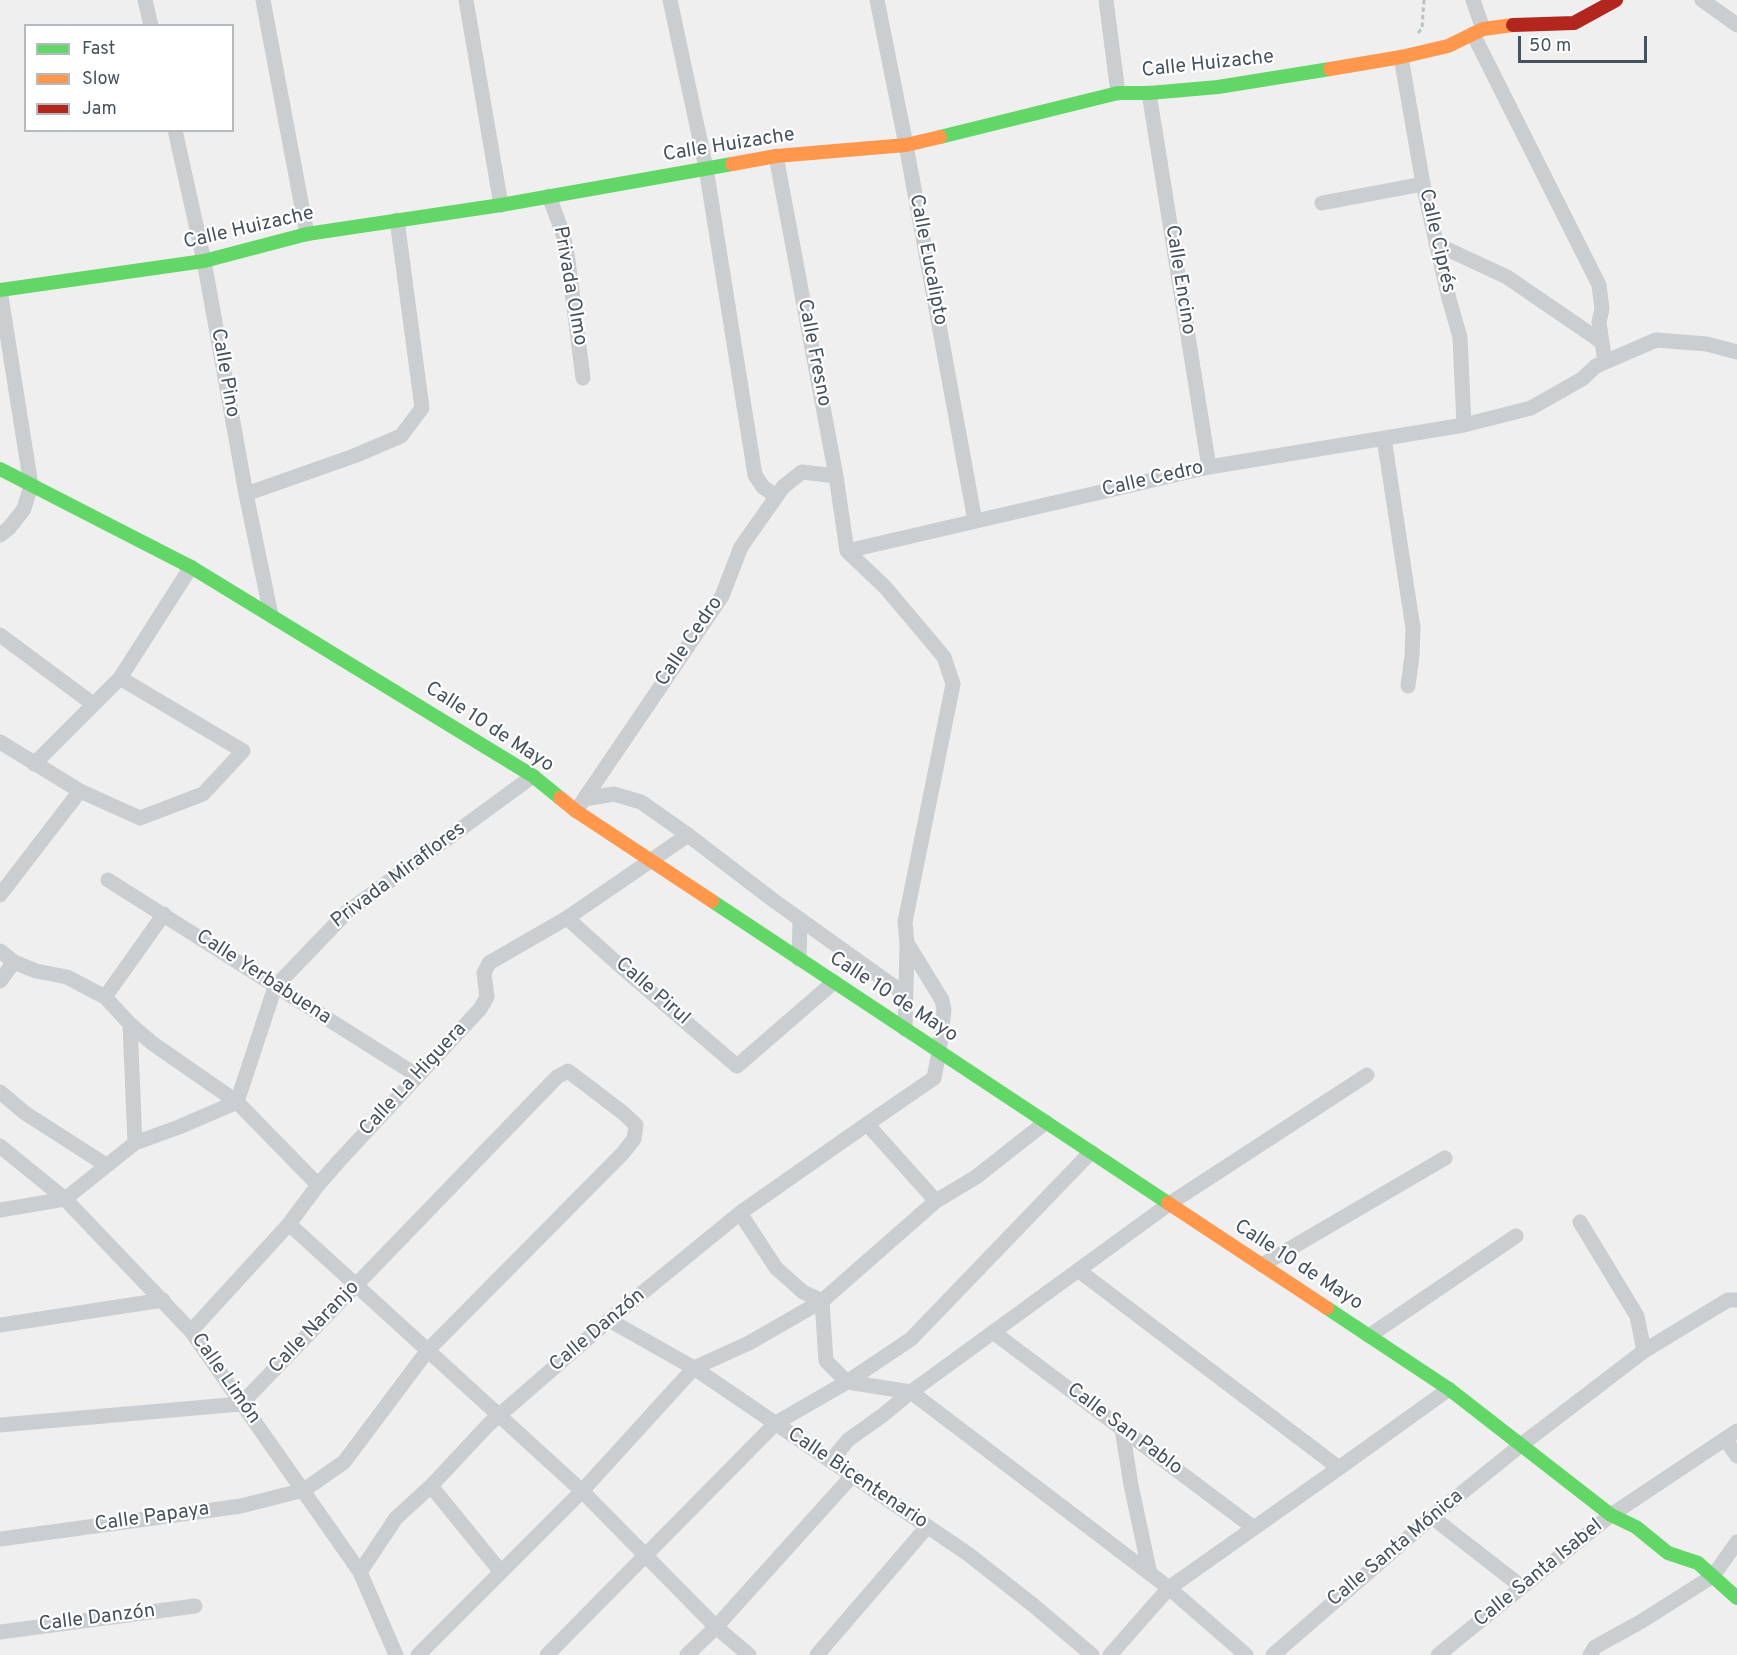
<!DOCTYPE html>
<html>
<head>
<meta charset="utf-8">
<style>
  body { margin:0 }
  #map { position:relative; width:1737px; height:1655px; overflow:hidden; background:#f0efef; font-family:Overpass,sans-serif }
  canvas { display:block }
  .legend { position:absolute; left:24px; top:24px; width:210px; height:108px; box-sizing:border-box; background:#fff; border:2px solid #b5babe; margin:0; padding:8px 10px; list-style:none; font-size:18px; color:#46525d }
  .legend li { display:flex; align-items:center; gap:12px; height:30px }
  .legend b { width:30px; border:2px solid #b5babe }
  .scale { position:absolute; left:1518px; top:36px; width:129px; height:27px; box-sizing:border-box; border:3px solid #46525d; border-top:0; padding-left:8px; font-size:18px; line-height:21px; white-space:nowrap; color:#46525d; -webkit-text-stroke:4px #fff; paint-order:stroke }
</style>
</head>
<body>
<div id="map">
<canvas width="1737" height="1655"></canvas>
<ul class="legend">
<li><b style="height:8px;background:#63d668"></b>Fast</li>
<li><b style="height:8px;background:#ff974d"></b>Slow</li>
<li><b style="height:8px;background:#b3261e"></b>Jam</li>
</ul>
<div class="scale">50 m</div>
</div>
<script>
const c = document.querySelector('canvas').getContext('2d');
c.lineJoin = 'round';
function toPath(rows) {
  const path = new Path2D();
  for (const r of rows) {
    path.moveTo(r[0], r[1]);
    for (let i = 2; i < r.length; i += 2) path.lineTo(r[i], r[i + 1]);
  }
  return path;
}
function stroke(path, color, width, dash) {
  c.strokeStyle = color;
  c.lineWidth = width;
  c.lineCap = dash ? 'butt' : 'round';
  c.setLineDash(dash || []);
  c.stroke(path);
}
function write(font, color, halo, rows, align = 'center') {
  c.font = font + ' Overpass,sans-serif';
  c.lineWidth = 4.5;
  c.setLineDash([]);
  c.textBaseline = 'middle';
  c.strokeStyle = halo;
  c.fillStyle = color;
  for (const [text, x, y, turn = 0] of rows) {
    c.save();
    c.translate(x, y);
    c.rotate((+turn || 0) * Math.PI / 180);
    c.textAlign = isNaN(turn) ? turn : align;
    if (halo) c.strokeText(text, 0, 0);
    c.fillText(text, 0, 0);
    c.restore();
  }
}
stroke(toPath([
  [1418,33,1422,28,1424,0]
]), '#b8c4c0', 3, [4.5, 3]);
stroke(toPath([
  [145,0,151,26],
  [263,0,307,234],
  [466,0,501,205],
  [670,0,706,168,755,475,763,487,776,496],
  [877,0,906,145,975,521],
  [1106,0,1118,93],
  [1473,0,1483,29],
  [1702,0,1737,25],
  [1473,34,1599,285,1602,309,1599,322,1605,362],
  [1401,57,1423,184,1449,299,1460,337,1464,425],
  [1149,93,1209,467],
  [175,130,204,261,246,494,271,615],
  [776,156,836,476,847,551],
  [549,196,563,234,568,260,583,378],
  [1322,203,1423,184],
  [1436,244,1507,277,1602,342],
  [1384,438,1413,628,1412,656,1408,686],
  [246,494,354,456,401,436,422,408,397,220],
  [0,535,9,528,24,509,31,485,0,290],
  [847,551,1209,467,1464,425,1531,408,1582,379,1596,366,1656,340,1707,344,1737,352],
  [0,635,93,704],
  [0,742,80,791,140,818,203,794,243,751,120,678],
  [34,764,120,678,191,567],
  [584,799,614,794,641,802,688,835],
  [576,811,722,596,741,547,783,487,802,472,836,476],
  [108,880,418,1076],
  [0,895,80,791],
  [567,918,618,964,737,1066,834,982],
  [0,951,14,962,36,971,67,977,105,997,130,1024,152,1043,237,1102,318,1185],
  [799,959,800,919],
  [0,981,14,962],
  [105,997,164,914],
  [130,1024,135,1143],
  [905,1029,907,943],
  [0,1092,25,1113,106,1165],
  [867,1124,936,1201],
  [0,1146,65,1199,191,1331,360,1572,396,1655],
  [0,1210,65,1199,135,1143,179,1127,237,1102,275,987,347,912,533,776],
  [740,1213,776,1268,803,1292,822,1301],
  [1580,1222,1637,1316,1644,1351],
  [289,1224,582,1491,716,1627,749,1655],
  [1262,1265,1445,1158],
  [1078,1270,1339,1468],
  [822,1301,826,1361,847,1382,911,1392,1169,1588,1246,1655],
  [609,1320,694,1368,968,1554,1033,1605,1092,1655],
  [0,1325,163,1300],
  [191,1331,289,1224,318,1185,339,1161,480,1009,487,997,484,973,489,963,567,918,688,835,773,900,906,995],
  [993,1332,1254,1528],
  [1369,1336,1516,1236],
  [0,1425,241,1404,557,1077,568,1071,622,1112,636,1125,634,1139,622,1154,428,1350,344,1462,304,1490,241,1506,0,1539],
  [1122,1429,1131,1485,1150,1574],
  [1725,1439,1737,1456],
  [831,1461,848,1440,883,1415,911,1392,1169,1204,1367,1075],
  [431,1486,501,1572],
  [1432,1517,1522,1587],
  [360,1572,396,1518,431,1486,489,1424,609,1320,740,1213,867,1124,934,1078,939,1052,944,1010,942,1000,907,943,905,922,953,684,944,657,885,587,847,551],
  [0,1632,195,1606],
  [418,1655,582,1491,694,1368,749,1343,822,1301,936,1201,976,1177,1046,1122],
  [547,1655,776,1423,847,1382,911,1339,1091,1152],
  [687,1655,716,1627,852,1476],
  [817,1655,927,1527],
  [1110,1655,1169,1588,1339,1468,1449,1389],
  [1273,1655,1432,1517,1521,1445,1644,1351,1728,1300,1737,1300],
  [1438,1655,1611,1515,1737,1431],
  [1590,1655,1595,1647,1642,1621,1713,1576,1737,1542]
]), '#cbced0', 15);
stroke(toPath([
  [940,137,1118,93,1149,93,1218,87,1330,69],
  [0,290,204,261,307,234,501,205,732,164],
  [0,469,191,567,533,776,560,798],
  [712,901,1168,1203],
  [1327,1308,1449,1389,1611,1515,1636,1527,1668,1553,1698,1563,1737,1598]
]), '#63d668', 14);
stroke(toPath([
  [1330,69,1401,57,1448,46,1483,29,1513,25],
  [732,164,776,156,906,145,940,137],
  [560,798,576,811,712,901],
  [1168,1203,1327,1308]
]), '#ff974d', 14);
stroke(toPath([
  [1513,25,1574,23,1616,0]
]), '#b3261e', 14);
write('20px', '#46525d', '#fff', [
  ["Calle Huizache",1208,65,-6],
  ["Calle Huizache",729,146,-9],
  ["Calle Huizache",249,229,-13],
  ["Calle Ciprés",1436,241,77],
  ["Calle Eucalipto",927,260,79],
  ["Calle Encino",1179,280,81],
  ["Privada Olmo",569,286,80],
  ["Calle Fresno",813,353,79],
  ["Calle Pino",224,373,80],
  ["Calle Cedro",1153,480,-13],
  ["Calle Cedro",690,642,-56],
  ["Calle 10 de Mayo",489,728,33],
  ["Privada Miraflores",399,876,-37],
  ["Calle Yerbabuena",263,978,33],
  ["Calle Pirul",652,992,41],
  ["Calle 10 de Mayo",893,998,33],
  ["Calle La Higuera",414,1080,-47],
  ["Calle 10 de Mayo",1298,1266,33],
  ["Calle Naranjo",315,1328,-46],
  ["Calle Danzón",598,1331,-40],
  ["Calle Limón",225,1379,55],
  ["Calle San Pablo",1124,1430,37],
  ["Calle Bicentenario",857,1479,34],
  ["Calle Papaya",152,1518,-8],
  ["Calle Santa Mónica",1396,1549,-40],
  ["Calle Santa Isabel",1539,1574,-39],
  ["Calle Danzón",97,1619,-7]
]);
</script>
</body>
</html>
